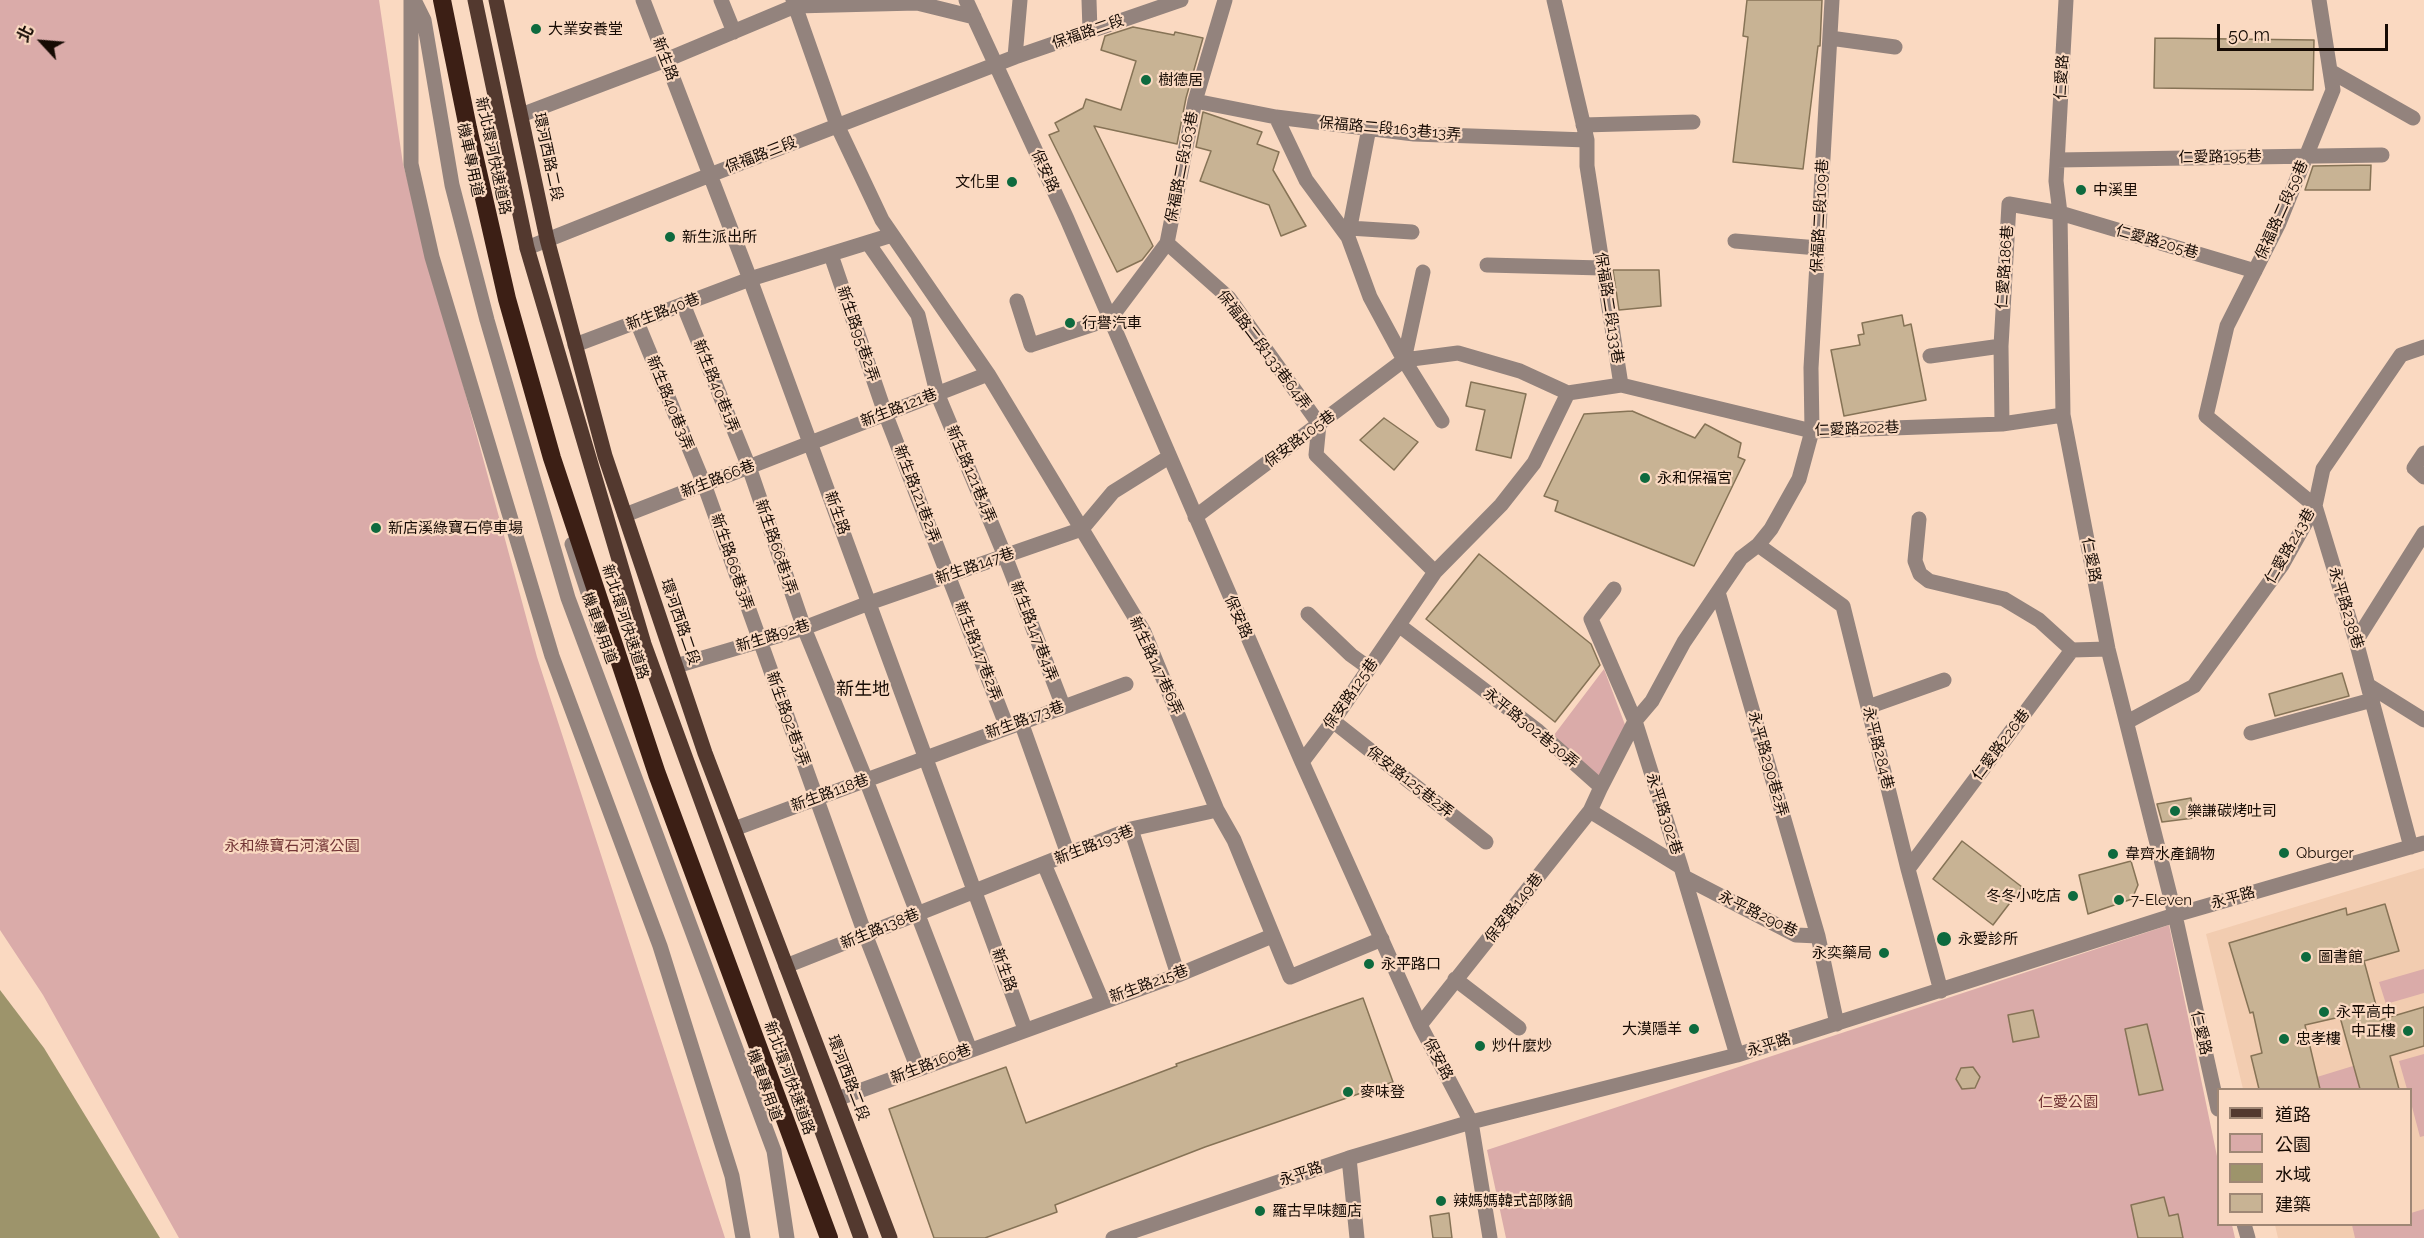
<!DOCTYPE html>
<html>
<head>
<meta charset="utf-8">
<style>
  body { margin:0 }
  #map { position:relative; width:2424px; height:1238px; overflow:hidden; background:#fad9c1; font-family:Raleway,"Noto Sans TC",sans-serif }
  canvas { display:block }
  .legend { position:absolute; left:2217px; top:1088px; width:195px; height:138px; box-sizing:border-box; background:#fad9c1; border:2px solid #9f8775; margin:0; padding:8px 10px; list-style:none; font-size:18px; color:#160b04 }
  .legend li { display:flex; align-items:center; gap:12px; height:30px }
  .legend b { width:30px; border:2px solid #9f8775 }
  .north { position:absolute; left:12px; top:12px; width:60px; height:60px; -webkit-text-stroke:4px #fad9c1; paint-order:stroke; rotate:296deg; font-size:16px; font-weight:700; line-height:24px; text-align:center; color:#160b04 }
  .north::after { content:''; display:block; margin:auto; width:21px; height:27px; background:#160b04; clip-path:polygon(50% 0,100% 100%,50% 72%,0 100%) }
  .scale { position:absolute; left:2217px; top:24px; width:171px; height:27px; box-sizing:border-box; border:3px solid #160b04; border-top:0; padding-left:8px; font-size:18px; line-height:21px; white-space:nowrap; color:#160b04; -webkit-text-stroke:4px #fad9c1; paint-order:stroke }
</style>
</head>
<body>
<div id="map">
<canvas width="2424" height="1238"></canvas>
<ul class="legend">
<li><b style="height:8px;background:#53392f"></b>道路</li>
<li><b style="height:16px;background:#daaba9"></b>公園</li>
<li><b style="height:16px;background:#9d946b"></b>水域</li>
<li><b style="height:16px;background:#c8b394"></b>建築</li>
</ul>
<div class="north">北</div>
<div class="scale">50 m</div>
</div>
<script>
const c = document.querySelector('canvas').getContext('2d');
c.lineJoin = 'round';
function paint(path, color) {
  c.fillStyle = color;
  c.fill(path, 'evenodd');
}
function toPath(rows) {
  const path = new Path2D();
  for (const r of rows) {
    path.moveTo(r[0], r[1]);
    for (let i = 2; i < r.length; i += 2) path.lineTo(r[i], r[i + 1]);
  }
  return path;
}
function stroke(path, color, width, dash) {
  c.strokeStyle = color;
  c.lineWidth = width;
  c.lineCap = dash ? 'butt' : 'round';
  c.setLineDash(dash || []);
  c.stroke(path);
}
function write(font, color, halo, rows, align = 'center') {
  c.font = font + ' Raleway,"Noto Sans TC",sans-serif';
  c.lineWidth = 4.5;
  c.setLineDash([]);
  c.textBaseline = 'middle';
  c.strokeStyle = halo;
  c.fillStyle = color;
  for (const [text, x, y, turn = 0] of rows) {
    c.save();
    c.translate(x, y);
    c.rotate((+turn || 0) * Math.PI / 180);
    c.textAlign = isNaN(turn) ? turn : align;
    if (halo) c.strokeText(text, 0, 0);
    c.fillText(text, 0, 0);
    c.restore();
  }
}
paint(toPath([
  [2424,868,2424,1238,2278,1238,2275,1225,2410,1224,2410,1090,2243,1089,2206,934]
]), '#f2ccb0');
paint(toPath([
  [0,0,379,0,403,164,537,657,725,1238,179,1238,43,995,0,930],
  [1604,669,1630,738,1599,778,1554,735],
  [2169,925,2218,1161,2218,1224,2232,1225,2235,1238,1506,1238,1487,1150],
  [2424,969,2424,993,2386,1004,2379,982],
  [2424,1054,2424,1136,2420,1137,2411,1103,2410,1090,2407,1089,2399,1061],
  [2353,1066,2360,1089,2320,1089,2317,1077],
  [2424,1209,2424,1238,2355,1238,2352,1225,2410,1224,2411,1213]
]), '#daaba9');
paint(toPath([
  [0,990,44,1048,160,1238,0,1238]
]), '#9d946b');
const building = toPath([
  [1747,0,1822,0,1820,46,1818,46,1803,169,1733,162,1748,37,1743,36,1747,0],
  [1133,27,1174,35,1175,32,1203,38,1186,98,1177,144,1094,126,1153,246,1142,260,1117,272,1049,135,1059,131,1055,123,1083,108,1086,99,1121,110,1136,61,1101,50,1105,36,1133,27],
  [2155,38,2314,40,2313,90,2154,88,2155,38],
  [1203,112,1262,132,1257,144,1279,152,1273,170,1306,226,1281,236,1269,205,1200,181,1211,151,1196,147,1203,112],
  [2371,165,2370,190,2305,190,2313,166,2371,165],
  [1613,270,1659,270,1661,306,1619,310,1613,270],
  [1902,315,1904,326,1911,324,1926,400,1844,416,1831,350,1860,345,1858,335,1864,334,1862,323,1902,315],
  [1471,382,1526,394,1511,458,1476,450,1485,410,1466,406,1471,382],
  [1632,411,1695,438,1705,424,1741,443,1738,457,1745,460,1694,566,1555,511,1558,501,1544,496,1584,414,1632,411],
  [1384,418,1418,442,1394,470,1360,440,1384,418],
  [1479,554,1591,644,1600,665,1555,722,1426,619,1479,554],
  [2342,673,2349,696,2275,716,2269,694,2342,673],
  [2191,798,2194,818,2162,822,2157,804,2191,798],
  [1962,841,2022,887,1993,925,1933,879,1962,841],
  [2131,861,2138,885,2132,899,2088,914,2079,875,2131,861],
  [2385,904,2399,951,2364,961,2380,1020,2424,1007,2424,1046,2390,1056,2399,1089,2360,1089,2340,1017,2305,1025,2320,1089,2259,1089,2251,1056,2262,1053,2253,1012,2250,1013,2229,943,2346,908,2347,915,2385,904],
  [1363,998,1393,1082,1205,1147,1055,1205,1057,1212,985,1238,934,1238,889,1109,1006,1067,1026,1123,1177,1066,1176,1064,1363,998],
  [2033,1010,2039,1037,2013,1042,2008,1015,2033,1010],
  [2147,1024,2163,1090,2139,1095,2125,1029,2147,1024],
  [1973,1067,1980,1077,1975,1088,1962,1089,1956,1079,1961,1068,1973,1067],
  [2164,1197,2169,1216,2178,1214,2183,1238,2138,1238,2131,1205,2164,1197],
  [1449,1213,1452,1238,1433,1238,1430,1216,1449,1213]
]);
paint(building, '#c8b394');
stroke(building, '#867356', 1.5);
stroke(toPath([
  [411,0,411,164,432,257,552,656,660,946,732,1176,743,1238],
  [414,0,424,20,452,185,487,320,568,598,774,1151,787,1238],
  [643,0,750,279,1025,1029],
  [721,0,734,32],
  [793,0,837,125,882,220,988,374,1144,632,1217,810,1234,840,1290,977,1382,939],
  [966,0,1067,219,1302,762,1420,1025,1471,1122,1490,1238],
  [1089,0,1090,31],
  [2066,0,2056,181,2060,213,2063,415,2108,649,2175,915,2218,1109],
  [2319,0,2333,90,2279,223,2227,326,2206,416,2315,506,2356,641,2411,847],
  [1830,38,1895,47],
  [1015,57,1020,0],
  [2330,71,2413,118],
  [1195,101,1276,117,1414,134,1587,140],
  [521,115,666,60,795,6,917,3,974,17],
  [1276,117,1306,180,1348,237],
  [1583,125,1693,122],
  [2057,160,2382,155],
  [1349,228,1412,232],
  [1735,241,1818,248],
  [868,243,918,315,937,393,1005,556,1063,706],
  [1167,243,1229,298,1319,424,1316,455,1435,572],
  [527,248,710,175,1015,57,1181,0],
  [831,255,885,413,1007,727],
  [1487,265,1602,268],
  [1017,301,1031,345,1110,319,1167,243,1195,101,1225,0],
  [683,304,749,467,804,628,866,780,970,1050],
  [637,322,704,484,865,934,918,1069],
  [575,345,750,279,892,235],
  [2001,346,2009,204,2060,213,2255,271],
  [1930,356,2001,346,2002,424],
  [1404,360,1458,353,1520,371,1568,393],
  [1404,360,1423,272],
  [1404,360,1442,421],
  [1621,385,1812,431,2002,424,2063,415],
  [2424,453,2414,468,2424,477],
  [625,515,988,374],
  [1195,517,1404,360,1370,297,1348,237,1369,128],
  [1919,519,1915,561,1920,574,1929,581,2004,599,2039,620,2072,650],
  [1082,529,1113,492,1169,457],
  [572,544,604,641],
  [1758,545,1843,606,1908,869,1941,991],
  [1718,592,1818,936,1837,1024],
  [1308,614,1351,655,1369,668],
  [1400,626,1538,731,1601,787,1635,721,1591,619,1614,589],
  [2356,641,2424,533],
  [676,666,804,628,869,603,1082,529],
  [2368,685,2424,720],
  [1868,707,1944,680],
  [1333,721,1486,842],
  [1021,722,1068,854],
  [2127,722,2194,686,2282,565,2315,506,2323,469,2401,355,2424,347],
  [2251,733,2372,700],
  [1302,762,1333,721,1435,572,1501,505,1534,463,1568,393,1621,385,1587,166,1587,140,1554,0],
  [1590,811,1681,867],
  [734,829,1126,684],
  [1131,829,1178,975],
  [1044,864,1102,1001],
  [1908,869,2072,650,2108,649],
  [1684,877,1796,935,1818,936],
  [786,966,1131,829,1217,810],
  [1455,979,1519,1028],
  [1420,1025,1590,811,1601,787],
  [1737,1055,1681,867,1635,721,1652,701,1684,642,1741,558,1758,545,1771,529,1799,479,1812,431,1811,368,1832,0],
  [837,1099,1178,975,1272,936],
  [1349,1158,1357,1238],
  [2244,1224,2248,1238],
  [1113,1238,1349,1158,1471,1122,1737,1055,2175,915,2424,843]
]), '#93837d', 15);
stroke(toPath([
  [475,0,527,248,644,644,861,1238],
  [496,0,547,239,605,456,705,753,890,1238]
]), '#53392f', 15);
stroke(toPath([
  [442,0,468,128,507,299,552,458,657,774,829,1238]
]), '#3c1f15', 18);
for (const [x, y, r, color] of [
  [536,29,6,"#0e6a3e"],
  [1146,80,6,"#0e6a3e"],
  [1012,182,6,"#0e6a3e"],
  [2081,190,6,"#0e6a3e"],
  [670,237,6,"#0e6a3e"],
  [1070,323,6,"#0e6a3e"],
  [1645,478,6,"#0e6a3e"],
  [376,528,6,"#0e6a3e"],
  [2175,811,6,"#0e6a3e"],
  [2284,853,6,"#0e6a3e"],
  [2113,854,6,"#0e6a3e"],
  [2073,896,6,"#0e6a3e"],
  [2119,900,6,"#0e6a3e"],
  [1944,939,8,"#0e6a3e"],
  [1884,953,6,"#0e6a3e"],
  [2306,957,6,"#0e6a3e"],
  [1369,964,6,"#0e6a3e"],
  [2324,1012,6,"#0e6a3e"],
  [1694,1029,6,"#0e6a3e"],
  [2408,1031,6,"#0e6a3e"],
  [2284,1039,6,"#0e6a3e"],
  [1480,1046,6,"#0e6a3e"],
  [1348,1092,6,"#0e6a3e"],
  [1441,1201,6,"#0e6a3e"],
  [1260,1211,6,"#0e6a3e"]
]) {
  const dot = new Path2D();
  dot.arc(x, y, r, 0, 2 * Math.PI);
  c.fillStyle = color;
  c.fill(dot);
  stroke(dot, '#fad9c1', 2);
}
write('15px', '#160b04', '#fad9c1', [
  ["大業安養堂",548,29],
  ["樹德居",1158,80],
  ["文化里",1000,182,"right"],
  ["中溪里",2093,190],
  ["新生派出所",682,237],
  ["行譽汽車",1082,323],
  ["永和保福宮",1657,478],
  ["新店溪綠寶石停車場",388,528],
  ["樂謙碳烤吐司",2187,811],
  ["Qburger",2296,853],
  ["韋齊水產鍋物",2125,854],
  ["冬冬小吃店",2061,896,"right"],
  ["7-Eleven",2131,900],
  ["永愛診所",1958,939],
  ["永奕藥局",1872,953,"right"],
  ["圖書館",2318,957],
  ["永平路口",1381,964],
  ["永平高中",2336,1012],
  ["大漠隱羊",1682,1029,"right"],
  ["中正樓",2396,1031,"right"],
  ["忠孝樓",2296,1039],
  ["炒什麼炒",1492,1046],
  ["麥味登",1360,1092],
  ["辣媽媽韓式部隊鍋",1453,1201],
  ["羅古早味麵店",1272,1211]
], 'left');
write('15px', '#160b04', '#fad9c1', [
  ["保福路二段",1088,32,-19],
  ["新生路",665,59,69],
  ["仁愛路",2062,77,-87],
  ["保福路二段163巷13弄",1390,129,5],
  ["保福路三段",761,155,-21],
  ["新北環河快速道路",493,156,78],
  ["環河西路二段",548,157,78],
  ["仁愛路195巷",2220,157,-1],
  ["機車專用道",470,160,78],
  ["保福路二段163巷",1182,167,-79],
  ["保安路",1045,171,65],
  ["保福路二段59巷",2282,210,-66],
  ["保福路二段109巷",1820,216,-87],
  ["仁愛路205巷",2157,242,16],
  ["仁愛路186巷",2005,267,-86],
  ["保福路二段133巷",1609,308,81],
  ["新生路40巷",663,312,-21],
  ["新生路95巷2弄",858,334,71],
  ["保福路二段133巷64弄",1264,350,53],
  ["新生路40巷1弄",716,386,68],
  ["新生路40巷3弄",670,403,68],
  ["新生路121巷",899,408,-21],
  ["仁愛路202巷",1857,429,-2],
  ["保安路105巷",1300,439,-37],
  ["新生路121巷4弄",971,474,67],
  ["新生路66巷",718,479,-21],
  ["新生路121巷2弄",917,494,69],
  ["新生路",837,513,70],
  ["仁愛路243巷",2290,546,-60],
  ["新生路66巷1弄",776,547,71],
  ["仁愛路",2091,560,79],
  ["新生路66巷3弄",732,562,71],
  ["新生路147巷",975,566,-19],
  ["永平路238巷",2346,608,73],
  ["保安路",1238,617,66],
  ["新北環河快速道路",625,622,72],
  ["環河西路二段",680,622,71],
  ["機車專用道",599,628,70],
  ["新生路147巷4弄",1034,631,69],
  ["新生路92巷",773,636,-17],
  ["新生路147巷2弄",978,651,69],
  ["新生路147巷6弄",1156,666,65],
  ["保安路125巷",1351,694,-55],
  ["新生路92巷3弄",788,719,70],
  ["新生路173巷",1025,720,-20],
  ["永平路302巷30弄",1531,728,39],
  ["仁愛路226巷",2001,745,-53],
  ["永平路284巷",1878,748,76],
  ["永平路290巷2弄",1768,764,74],
  ["保安路125巷2弄",1410,782,38],
  ["新生路118巷",830,793,-20],
  ["永平路302巷",1664,814,72],
  ["新生路193巷",1094,845,-21],
  ["永平路",2233,898,-16],
  ["保安路149巷",1514,908,-52],
  ["永平路290巷",1758,914,26],
  ["新生路138巷",880,929,-22],
  ["新生路",1004,970,70],
  ["新生路215巷",1149,984,-20],
  ["仁愛路",2201,1033,77],
  ["永平路",1769,1045,-17],
  ["保安路",1438,1059,62],
  ["新生路160巷",931,1064,-21],
  ["新北環河快速道路",789,1078,70],
  ["環河西路二段",848,1078,69],
  ["機車專用道",764,1085,70],
  ["永平路",1301,1174,-19]
]);
write('15px', '#723435', '#fad9c1', [
  ["永和綠寶石河濱公園",292,846],
  ["仁愛公園",2068,1102]
]);
write('18px', '#160b04', '#fad9c1', [
  ["新生地",863,690]
]);
</script>
</body>
</html>
